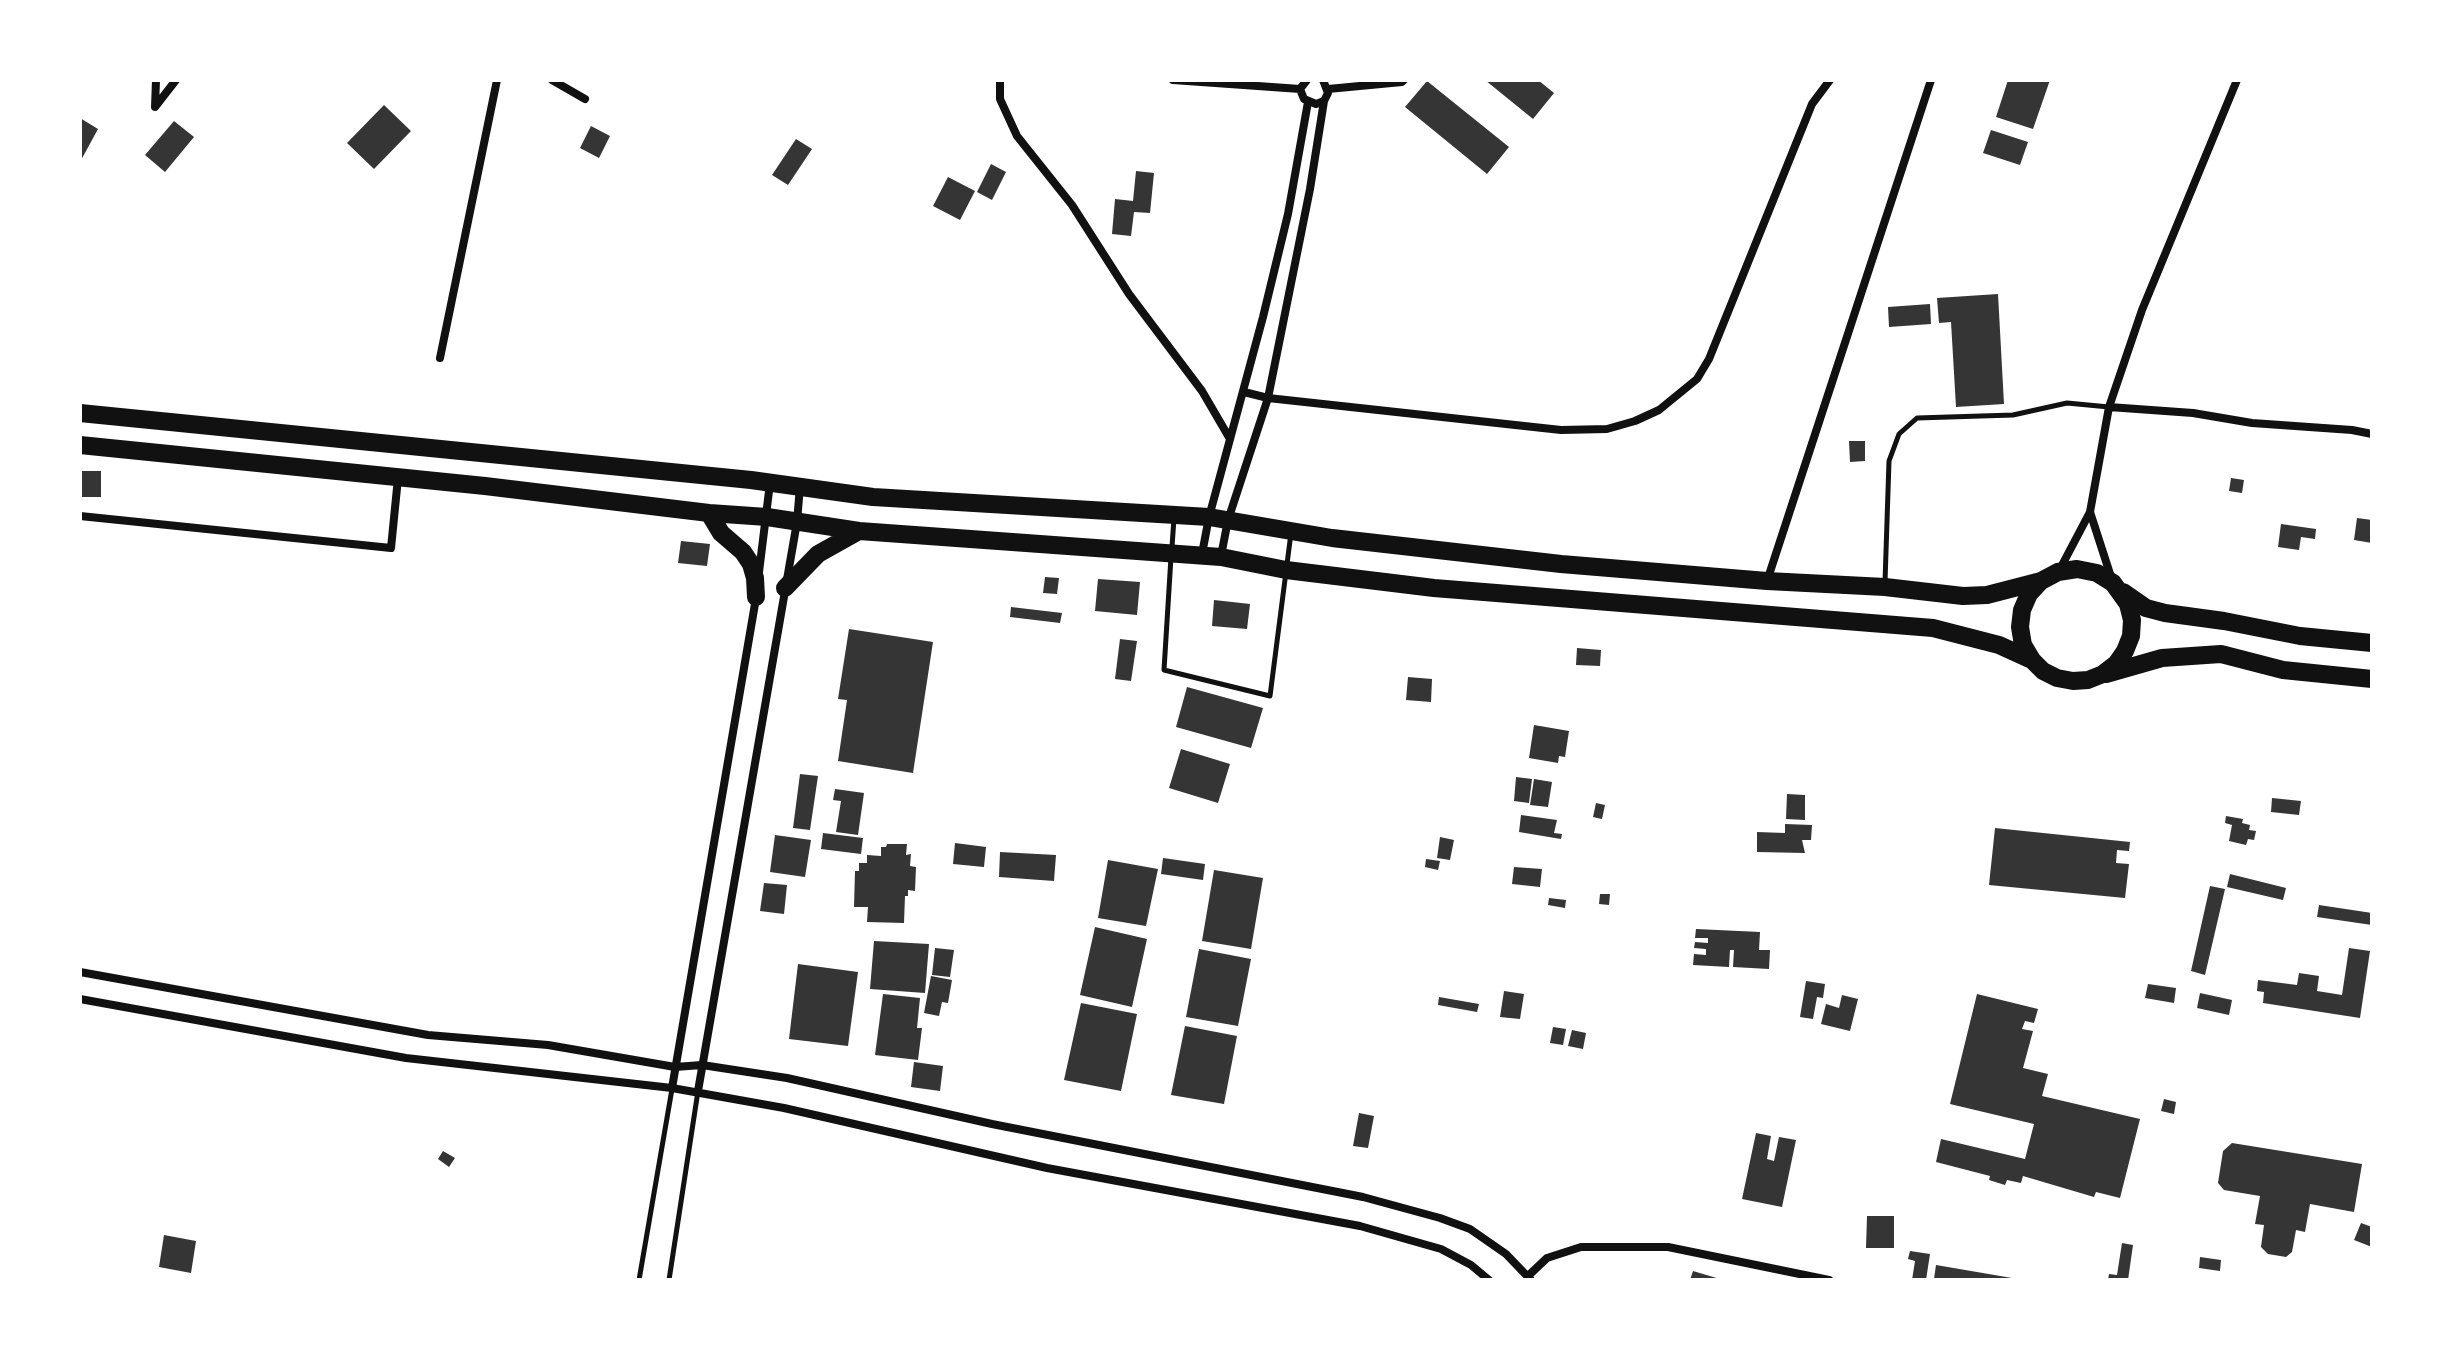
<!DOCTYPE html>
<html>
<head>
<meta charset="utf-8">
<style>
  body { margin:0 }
  #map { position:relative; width:2452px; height:1360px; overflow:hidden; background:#fff; font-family:"Exo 2",sans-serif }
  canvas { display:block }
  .frame { position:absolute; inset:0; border:82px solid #fff; pointer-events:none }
</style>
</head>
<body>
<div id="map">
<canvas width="2452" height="1360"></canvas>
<div class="frame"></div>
</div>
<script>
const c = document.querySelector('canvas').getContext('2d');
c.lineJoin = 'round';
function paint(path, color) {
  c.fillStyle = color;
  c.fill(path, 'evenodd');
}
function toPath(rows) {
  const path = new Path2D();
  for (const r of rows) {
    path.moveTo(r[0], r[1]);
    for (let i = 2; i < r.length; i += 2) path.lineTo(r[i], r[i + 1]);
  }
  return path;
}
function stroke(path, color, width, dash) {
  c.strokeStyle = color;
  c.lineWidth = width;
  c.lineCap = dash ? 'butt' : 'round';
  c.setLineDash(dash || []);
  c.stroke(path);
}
paint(toPath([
  [1485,80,1538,80,1554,93,1533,119],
  [2008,80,2050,80,2033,129,1996,117],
  [1427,81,1509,147,1487,174,1405,107],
  [384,105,411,131,374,169,347,143],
  [80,118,98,129,80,162],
  [174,121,194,137,165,172,145,155],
  [591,126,610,136,599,158,580,148],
  [1991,130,2028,142,2020,165,1983,153],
  [796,139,812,149,788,185,772,175],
  [991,164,1006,172,992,200,977,192],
  [1136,171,1154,173,1150,213,1134,212,1131,236,1112,234,1115,199,1133,201],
  [948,177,975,191,960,220,933,206],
  [1998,294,2004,404,1956,407,1951,322,1939,323,1937,298],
  [1930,304,1931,324,1889,327,1888,307],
  [1849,441,1865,441,1865,461,1850,462],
  [80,471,101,471,101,497,80,497],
  [2231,478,2244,480,2242,493,2229,491],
  [2357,518,2372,520,2372,543,2354,540],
  [2281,524,2316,529,2315,539,2301,537,2299,550,2278,547],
  [681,541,710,544,707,566,678,563],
  [1045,577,1059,578,1057,594,1043,593],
  [1098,579,1140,582,1137,615,1095,611],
  [1214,600,1250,604,1247,629,1212,626],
  [1011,607,1062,613,1060,623,1010,617],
  [849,629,933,642,913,773,838,761,847,700,838,699],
  [1120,639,1137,641,1131,681,1115,679],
  [1577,648,1601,650,1600,666,1576,665],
  [1408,677,1432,679,1431,702,1406,700],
  [1187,687,1263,708,1251,748,1176,727],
  [1534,725,1569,731,1565,757,1559,756,1558,763,1529,758],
  [1181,749,1230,764,1218,803,1169,788],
  [800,774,818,776,810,830,793,828],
  [1516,777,1532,779,1529,803,1514,801],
  [1534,779,1552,782,1548,807,1530,805],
  [835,789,864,793,858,835,836,832,841,801,833,800],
  [1787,794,1805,795,1805,820,1786,819],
  [2272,798,2301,801,2299,815,2271,812],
  [1596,803,1605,805,1602,819,1593,817],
  [1521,815,1557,820,1554,833,1562,834,1561,839,1519,832],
  [2226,816,2243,819,2242,823,2250,825,2249,830,2256,831,2254,840,2248,839,2246,845,2229,841,2232,825,2225,823],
  [1785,824,1812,825,1811,840,1802,840,1805,853,1757,852,1757,832,1785,833],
  [1995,828,2130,842,2129,851,2117,850,2116,863,2129,864,2125,898,1989,885],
  [823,833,863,838,861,854,821,849],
  [775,835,811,840,805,877,770,872],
  [1440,837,1454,840,1450,860,1437,858],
  [955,843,986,847,984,867,953,864],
  [887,844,907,844,906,855,911,854,910,866,916,867,915,891,908,890,908,896,905,896,904,923,867,922,868,907,854,907,855,871,859,871,859,863,867,863,867,855,881,856,881,847,886,847],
  [1000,852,1056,855,1054,881,999,877],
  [1163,858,1205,864,1203,880,1161,874],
  [1426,859,1440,861,1438,870,1425,867],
  [1108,860,1158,869,1146,926,1098,918],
  [1514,867,1542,869,1540,887,1512,884],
  [1214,870,1263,878,1251,949,1202,941],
  [2230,874,2286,888,2283,900,2227,887],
  [764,883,787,885,784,914,760,911],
  [2210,886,2225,889,2205,975,2191,971],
  [1600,894,1610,894,1609,905,1599,904],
  [1549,898,1566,900,1565,908,1548,905],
  [2319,905,2372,913,2372,925,2317,917],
  [1095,927,1147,939,1132,1007,1080,995],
  [1696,929,1760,932,1759,950,1770,950,1769,969,1733,967,1734,950,1730,950,1729,967,1693,965,1694,954,1706,955,1706,949,1694,948,1695,942,1708,943,1708,938,1695,938],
  [874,941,929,944,925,993,870,989],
  [935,948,954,950,950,977,932,975],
  [2349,948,2370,951,2360,1018,2263,1003,2264,992,2257,991,2258,980,2297,985,2299,973,2319,976,2317,991,2342,995],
  [1199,949,1251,959,1238,1026,1186,1017],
  [798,964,858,972,848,1046,789,1039],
  [931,976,952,980,948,1003,942,1002,939,1016,924,1013],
  [1806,981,1825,984,1823,998,1817,997,1813,1019,1800,1017],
  [2148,984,2176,988,2174,1003,2145,998],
  [1504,991,1524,994,1520,1019,1500,1017],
  [2200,993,2232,1000,2229,1015,2197,1008],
  [883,994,920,998,917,1028,922,1028,918,1060,875,1055],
  [1977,994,2038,1009,2034,1023,2025,1021,2022,1029,2033,1031,2023,1068,2048,1074,2042,1096,2140,1119,2120,1198,2096,1192,2094,1197,2023,1176,2021,1183,2007,1180,2005,1185,1989,1180,1990,1176,1936,1162,1941,1139,2025,1159,2034,1124,1950,1104],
  [1842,995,1858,999,1850,1031,1821,1024,1826,1004,1839,1008],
  [1439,997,1479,1004,1477,1012,1438,1005],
  [1081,1003,1137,1014,1121,1091,1064,1080],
  [1185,1026,1237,1036,1224,1104,1171,1095],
  [1553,1027,1566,1029,1563,1045,1550,1043],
  [1572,1030,1586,1033,1583,1049,1568,1046],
  [914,1062,943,1066,940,1091,911,1087],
  [2164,1099,2176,1102,2174,1114,2161,1111],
  [1359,1113,1374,1116,1368,1148,1353,1146],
  [1756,1133,1771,1136,1767,1159,1774,1161,1779,1137,1796,1140,1782,1207,1742,1199],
  [2232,1143,2362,1164,2354,1212,2310,1204,2305,1232,2296,1230,2292,1252,2286,1257,2268,1254,2261,1247,2264,1225,2255,1224,2260,1196,2224,1190,2218,1183,2223,1151],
  [443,1151,455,1158,449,1167,438,1159],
  [1867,1216,1894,1216,1894,1248,1866,1248],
  [2361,1223,2372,1227,2372,1247,2354,1240],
  [164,1235,196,1241,191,1273,159,1267],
  [2122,1243,2133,1245,2128,1280,2108,1280,2109,1274,2117,1275],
  [1910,1251,1930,1254,1926,1280,1912,1280,1915,1261,1908,1259],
  [2200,1257,2221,1260,2220,1271,2199,1268],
  [1936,1265,2012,1278,2012,1280,1934,1279],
  [1693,1271,1720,1279,1720,1280,1690,1280]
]), '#353535');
stroke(toPath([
  [1172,547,1174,518],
  [1171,557,1164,670,1270,696,1291,533],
  [1885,582,1889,461,1899,434,1917,418,2013,415,2067,403,2109,407],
  [639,1280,672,1089],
  [669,1280,698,1091]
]), '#111', 5);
stroke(toPath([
  [156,80,155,107,176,80],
  [552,80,585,99],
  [1000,80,1000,99,1017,136,1072,205,1129,294,1202,391,1230,439],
  [1173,80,1300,89],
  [1307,80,1300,89,1304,99,1316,104,1324,101,1328,93,1323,80],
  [1328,89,1402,82,1404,80],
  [440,358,497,80],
  [1244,392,1268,398,1561,430,1607,429,1635,421,1659,410,1697,379,1709,359,1812,104,1830,80],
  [2109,407,2193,413,2252,423,2352,430,2372,434],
  [2090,512,2112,580],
  [80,516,391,548,398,478],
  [1202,554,1209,517,1263,317,1288,214,1308,102],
  [1221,556,1228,520,1268,398,1310,189,1324,101],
  [2060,569,2090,512,2109,407,2142,310,2237,80],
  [759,572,770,483],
  [1767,581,1931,80],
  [80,972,428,1035,548,1045,675,1067,702,1065,787,1078,992,1124,1363,1197,1440,1218,1470,1229,1506,1254,1531,1280],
  [80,999,406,1058,672,1088,784,1108,1047,1168,1360,1226,1441,1249,1471,1265,1489,1280],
  [672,1088,756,598],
  [698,1091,797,522,800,486],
  [1528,1276,1547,1258,1581,1247,1668,1247,1829,1280]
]), '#111', 8);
stroke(toPath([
  [80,413,751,480,873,497,1209,517,1332,538,1561,564,1767,581,1885,587,1963,596,1987,595,2041,581,2058,572,2077,569,2097,573,2113,583,2128,604,2132,620,2131,636,2125,651,2116,664,2103,674,2088,680,2073,681,2057,678,2043,671,2032,660,2023,645,2020,627,2022,610,2029,594,2041,581],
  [80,445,485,486,709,513,767,517,859,531,1221,557,1286,570,1434,588,1933,628,1999,645,2032,660],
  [709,513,721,533,743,552,751,564,755,578,756,597],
  [785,588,818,554,859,531],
  [2123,592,2146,608,2165,613,2224,621,2300,636,2372,643],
  [2106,674,2162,658,2221,654,2283,670,2372,679]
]), '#111', 18);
</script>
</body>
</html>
